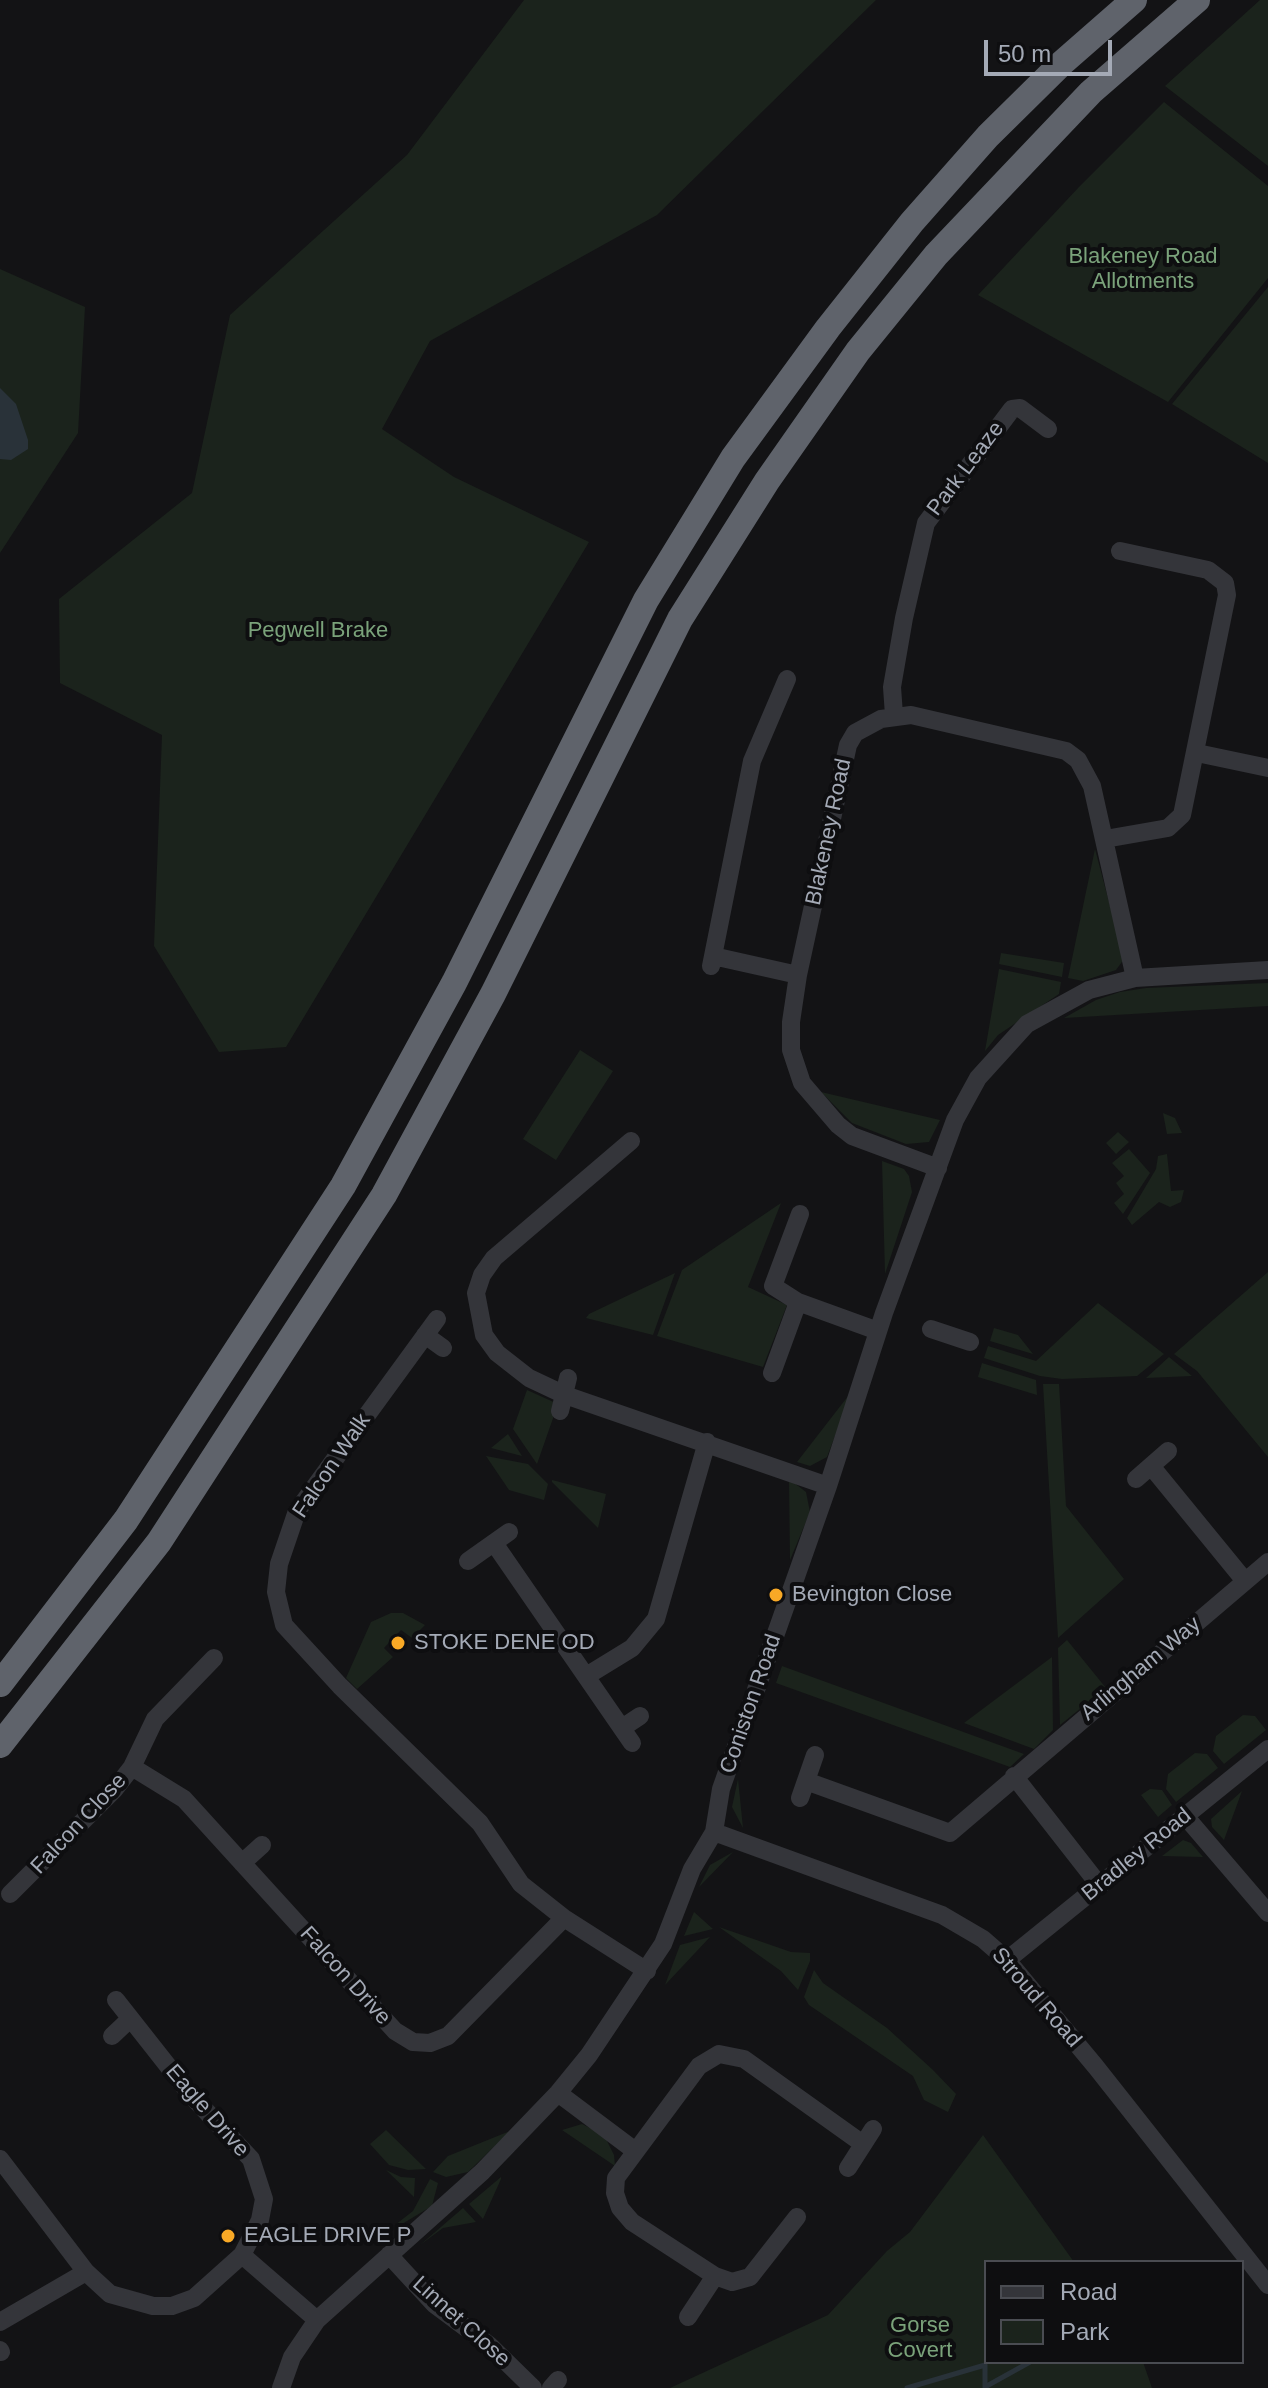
<!DOCTYPE html>
<html>
<head>
<meta charset="utf-8">
<style>
  body { margin:0 }
  #map { position:relative; width:1268px; height:2388px; overflow:hidden; background:#131315; font-family:Helvetica,sans-serif }
  canvas { display:block }
  .legend { position:absolute; left:984px; top:2260px; width:260px; height:104px; box-sizing:border-box; background:#0e0e10; border:2px solid #4a4c52; margin:0; padding:10px 14px; list-style:none; font-size:24px; color:#a4aab6 }
  .legend li { display:flex; align-items:center; gap:16px; height:40px }
  .legend b { width:40px; border:2px solid #4a4c52 }
  .scale { position:absolute; left:984px; top:40px; width:128px; height:36px; box-sizing:border-box; border:4px solid #a4aab6; border-top:0; padding-left:10px; font-size:24px; line-height:28px; white-space:nowrap; color:#a4aab6; -webkit-text-stroke:6px #0e0e10; paint-order:stroke }
</style>
</head>
<body>
<div id="map">
<canvas width="1268" height="2388"></canvas>
<ul class="legend">
<li><b style="height:10px;background:#34353a"></b>Road</li>
<li><b style="height:22px;background:#1b231c"></b>Park</li>
</ul>
<div class="scale">50 m</div>
</div>
<script>
const c = document.querySelector('canvas').getContext('2d');
c.lineJoin = 'round';
function paint(path, color) {
  c.fillStyle = color;
  c.fill(path, 'evenodd');
}
function toPath(rows) {
  const path = new Path2D();
  for (const r of rows) {
    path.moveTo(r[0], r[1]);
    for (let i = 2; i < r.length; i += 2) path.lineTo(r[i], r[i + 1]);
  }
  return path;
}
function stroke(path, color, width, dash) {
  c.strokeStyle = color;
  c.lineWidth = width;
  c.lineCap = dash ? 'butt' : 'round';
  c.setLineDash(dash || []);
  c.stroke(path);
}
function write(font, color, halo, rows, align = 'center') {
  c.font = font + ' Helvetica,sans-serif';
  c.lineWidth = 8;
  c.setLineDash([]);
  c.textBaseline = 'middle';
  c.strokeStyle = halo;
  c.fillStyle = color;
  for (const [text, x, y, turn = 0] of rows) {
    c.save();
    c.translate(x, y);
    c.rotate((+turn || 0) * Math.PI / 180);
    c.textAlign = isNaN(turn) ? turn : align;
    if (halo) c.strokeText(text, 0, 0);
    c.fillText(text, 0, 0);
    c.restore();
  }
}
paint(toPath([
  [524,0,876,0,657,215,430,341,382,429,454,477,589,542,286,1047,219,1052,154,946,162,735,60,683,59,599,192,493,230,315,407,155],
  [1260,0,1268,0,1268,166,1165,86],
  [1164,102,1268,186,1268,278,1168,402,978,295,1079,187],
  [0,269,85,307,78,433,0,553],
  [1268,287,1268,463,1172,404],
  [1095,849,1124,959,1116,970,1083,981,1068,978],
  [1001,953,1064,963,1062,977,999,964],
  [999,969,1061,982,1059,994,998,1035,985,1051],
  [1268,983,1268,1006,1064,1018,1096,1000,1120,992,1146,988],
  [580,1050,613,1071,556,1160,523,1139],
  [821,1092,940,1120,929,1142,906,1144,852,1123],
  [1163,1113,1175,1118,1182,1133,1167,1134],
  [1118,1132,1129,1142,1116,1154,1106,1143],
  [1129,1149,1150,1173,1123,1214,1114,1203,1124,1194,1116,1183,1124,1176,1112,1163],
  [1167,1154,1171,1191,1184,1190,1181,1202,1170,1207,1159,1202,1132,1225,1127,1218,1156,1169,1158,1156],
  [882,1161,904,1169,909,1176,912,1192,885,1274],
  [781,1203,748,1287,787,1305,763,1367,657,1336,682,1270],
  [1268,1272,1268,1457,1197,1371,1174,1354],
  [675,1273,653,1335,586,1318,589,1314],
  [1098,1303,1164,1354,1137,1376,1062,1379,1040,1376,984,1358,988,1346,1036,1361],
  [994,1328,1018,1335,1033,1354,990,1341],
  [1169,1357,1192,1376,1146,1378],
  [982,1363,1036,1380,1037,1395,978,1377],
  [1043,1384,1059,1384,1066,1506,1124,1579,1058,1638],
  [527,1390,558,1404,537,1464,513,1429],
  [852,1391,827,1457,810,1466,797,1462],
  [508,1434,522,1456,491,1448],
  [486,1456,528,1464,548,1484,544,1500,509,1490],
  [789,1479,806,1492,810,1512,790,1560],
  [552,1480,606,1494,598,1528,552,1482],
  [391,1613,403,1613,425,1625,412,1638,401,1630,384,1648,393,1657,357,1689,346,1678,371,1622],
  [1067,1640,1106,1688,1060,1725,1058,1648],
  [1052,1657,1053,1730,1034,1749,964,1723],
  [782,1666,1024,1754,1010,1767,776,1683],
  [1243,1715,1255,1716,1266,1730,1224,1764,1213,1751,1216,1736],
  [1195,1753,1207,1754,1218,1768,1176,1802,1166,1789,1168,1774],
  [738,1779,743,1828,732,1807],
  [1150,1789,1162,1790,1172,1805,1158,1817,1141,1795],
  [1242,1791,1224,1840,1212,1827,1211,1819],
  [1183,1840,1191,1843,1203,1857,1162,1856],
  [733,1852,699,1887,710,1865],
  [694,1912,713,1929,684,1936],
  [719,1927,791,1952,810,1953,810,1961,798,1990,781,1971],
  [710,1937,665,1985,680,1945],
  [814,1970,823,1983,887,2028,933,2070,956,2094,948,2112,924,2100,913,2076,809,2005,804,1997],
  [582,2124,604,2135,614,2155,615,2166,562,2130],
  [386,2130,426,2169,408,2170,389,2165,370,2144],
  [510,2131,468,2172,446,2177,433,2172,448,2156],
  [983,2135,1074,2262,986,2262,986,2362,1143,2362,1152,2388,670,2388,828,2315,887,2251,910,2232],
  [386,2170,401,2177,415,2178,414,2197],
  [501,2177,501,2179,483,2219,469,2204],
  [430,2179,438,2183,432,2206,397,2227,395,2225,413,2211],
  [463,2208,476,2222,443,2228,420,2245]
]), '#1b231c');
paint(toPath([
  [0,388,16,404,28,440,28,449,11,460,0,459]
]), '#293239');
stroke(toPath([
  [907,2388,985,2365,985,2387,1030,2362]
]), '#293239', 5);
stroke(toPath([
  [894,715,892,687,904,618,926,523,1012,409,1020,408,1048,429],
  [1197,753,1268,768],
  [1105,839,1168,828,1182,815,1227,595,1225,583,1208,570,1120,551],
  [713,956,798,975],
  [711,966,752,761,787,679],
  [631,1141,494,1258,482,1275,476,1293,484,1335,497,1353,529,1378,565,1395,828,1486],
  [938,1168,852,1136,838,1125,802,1083,791,1050,791,1022,798,975,848,745,855,733,881,719,911,715,1066,751,1078,760,1092,786,1135,978],
  [800,1214,773,1286,798,1302,878,1331],
  [437,1319,297,1511,279,1564,276,1592,284,1625,340,1686,480,1823,521,1884,564,1918,647,1971],
  [931,1329,970,1342],
  [425,1335,443,1348],
  [772,1373,798,1302],
  [560,1411,568,1378],
  [1151,1466,1245,1581],
  [1136,1479,1168,1451],
  [494,1543,632,1743],
  [468,1561,509,1532],
  [588,1675,632,1648,656,1619,707,1442],
  [622,1728,640,1716],
  [132,1767,184,1799,395,2031,413,2042,430,2043,448,2036,564,1918],
  [1014,1776,1100,1886],
  [806,1781,950,1833,1268,1562],
  [800,1798,815,1755],
  [1185,1816,1268,1913],
  [714,1832,942,1915,983,1939,1007,1960,1096,2067,1268,2285],
  [242,1863,262,1845],
  [10,1894,114,1790,132,1767,155,1719,214,1658],
  [1007,1960,1268,1749],
  [112,2036,130,2019],
  [558,2093,634,2150],
  [0,2159,86,2272,110,2294,153,2306,172,2306,194,2298,242,2255,260,2220,264,2199,251,2159,190,2094,116,2000],
  [848,2168,873,2129],
  [797,2217,750,2277,732,2282,715,2276,632,2222,620,2208,615,2193,616,2178,699,2066,719,2054,744,2059,863,2144],
  [242,2255,317,2320],
  [389,2255,434,2304,489,2345,533,2388],
  [688,2317,715,2276],
  [0,2322,86,2272],
  [0,2350,1,2352],
  [281,2388,292,2357,317,2320,482,2172,558,2093,589,2055,663,1944,692,1869,714,1832,721,1789,828,1486,884,1313,955,1120,978,1078,1027,1024,1089,990,1135,978,1268,970],
  [551,2388,558,2380]
]), '#34353a', 18);
stroke(toPath([
  [0,1684,126,1520,343,1186,454,983,646,600,733,458,828,328,912,222,988,136,1062,63,1134,0],
  [0,1745,159,1542,384,1195,493,994,680,619,767,481,858,351,936,255,1091,92,1197,0]
]), '#5f636b', 26);
for (const [x, y, r, color] of [
  [776,1595,8,"#f9a926"],
  [398,1643,8,"#f9a926"],
  [228,2236,8,"#f9a926"]
]) {
  const dot = new Path2D();
  dot.arc(x, y, r, 0, 2 * Math.PI);
  c.fillStyle = color;
  c.fill(dot);
  stroke(dot, '#0e0e10', 3);
}
write('22px', '#7aa27a', '#0e0e10', [
  ["Blakeney Road",1143,257],
  ["Allotments",1143,282],
  ["Pegwell Brake",318,631],
  ["Gorse",920,2326],
  ["Covert",920,2351]
]);
write('22px', '#a4aab6', '#0e0e10', [
  ["Park Leaze",966,469,-53],
  ["Blakeney Road",829,832,-78],
  ["Falcon Walk",332,1466,-56],
  ["Arlingham Way",1141,1669,-40],
  ["Coniston Road",751,1704,-71],
  ["Falcon Close",79,1824,-47],
  ["Bradley Road",1137,1855,-39],
  ["Falcon Drive",345,1976,48],
  ["Stroud Road",1036,1998,49],
  ["Eagle Drive",207,2111,49],
  ["Linnet Close",461,2322,42]
]);
write('22px', '#a4aab6', '#0e0e10', [
  ["Bevington Close",792,1595],
  ["STOKE DENE OD",414,1643],
  ["EAGLE DRIVE P",244,2236]
], 'left');
</script>
</body>
</html>
